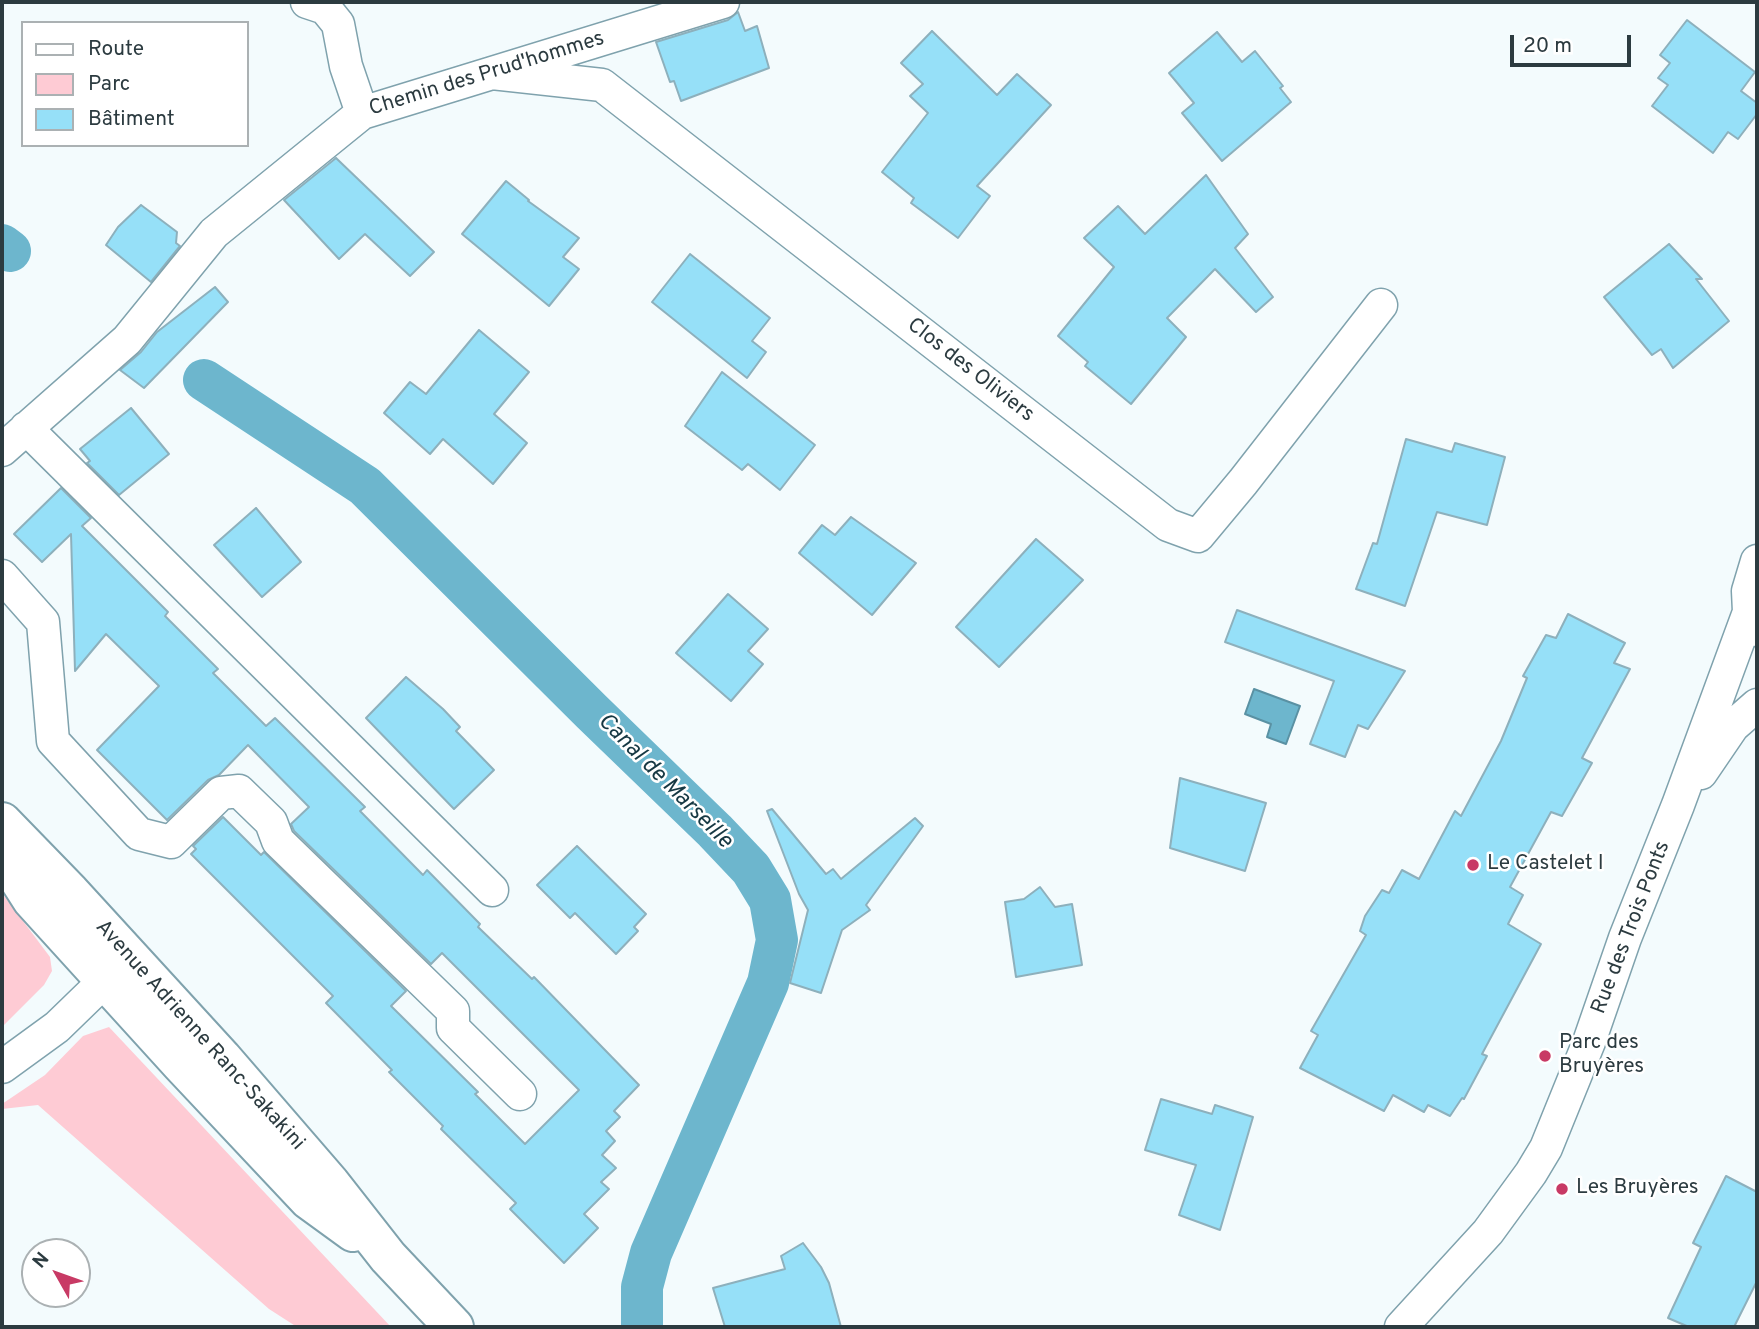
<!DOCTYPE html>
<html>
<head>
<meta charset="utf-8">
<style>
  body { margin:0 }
  #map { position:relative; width:1759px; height:1329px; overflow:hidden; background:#f3fbfd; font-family:Overpass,sans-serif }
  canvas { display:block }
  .frame { position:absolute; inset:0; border:4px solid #2c3b40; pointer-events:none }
  .legend { position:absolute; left:21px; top:21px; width:228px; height:126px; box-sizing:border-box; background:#fff; border:2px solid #abb1b3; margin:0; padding:9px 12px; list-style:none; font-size:21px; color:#2c3b40 }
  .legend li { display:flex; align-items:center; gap:14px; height:35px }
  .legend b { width:35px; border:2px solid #abb1b3 }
  .north { position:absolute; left:21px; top:1238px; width:70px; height:70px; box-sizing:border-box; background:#fff; border:2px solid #abb1b3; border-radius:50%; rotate:310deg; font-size:19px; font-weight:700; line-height:28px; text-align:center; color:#2c3b40 }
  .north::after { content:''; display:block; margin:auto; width:24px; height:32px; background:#c83a65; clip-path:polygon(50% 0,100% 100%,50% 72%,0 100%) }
  .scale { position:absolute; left:1510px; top:35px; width:121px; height:32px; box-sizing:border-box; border:4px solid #2c3b40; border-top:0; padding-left:9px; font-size:21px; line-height:24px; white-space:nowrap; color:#2c3b40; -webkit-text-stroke:5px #fff; paint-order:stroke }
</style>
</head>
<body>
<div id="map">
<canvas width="1759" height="1329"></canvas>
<div class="frame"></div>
<ul class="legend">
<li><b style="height:9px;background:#fff"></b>Route</li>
<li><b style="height:19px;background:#fecbd4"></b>Parc</li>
<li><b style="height:19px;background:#96e0f8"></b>Bâtiment</li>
</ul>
<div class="north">N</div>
<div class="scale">20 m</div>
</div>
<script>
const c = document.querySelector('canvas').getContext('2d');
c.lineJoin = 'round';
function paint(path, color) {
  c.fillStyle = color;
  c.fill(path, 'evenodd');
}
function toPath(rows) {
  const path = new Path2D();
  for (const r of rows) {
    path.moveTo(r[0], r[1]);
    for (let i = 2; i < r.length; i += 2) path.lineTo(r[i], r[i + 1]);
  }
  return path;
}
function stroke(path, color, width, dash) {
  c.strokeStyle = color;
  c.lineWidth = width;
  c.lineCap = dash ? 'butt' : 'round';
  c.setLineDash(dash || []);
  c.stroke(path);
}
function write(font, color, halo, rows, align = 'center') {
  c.font = font + ' Overpass,sans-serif';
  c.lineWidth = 5;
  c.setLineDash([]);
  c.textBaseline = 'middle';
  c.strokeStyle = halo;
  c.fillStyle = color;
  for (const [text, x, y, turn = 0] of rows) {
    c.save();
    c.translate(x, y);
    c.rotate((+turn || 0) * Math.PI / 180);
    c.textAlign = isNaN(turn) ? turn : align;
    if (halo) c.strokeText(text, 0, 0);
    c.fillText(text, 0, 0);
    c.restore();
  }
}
paint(toPath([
  [2,893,50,957,52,971,44,985,2,1027],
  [109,1027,391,1327,297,1327,269,1309,38,1105,2,1109,2,1104,45,1075,83,1036]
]), '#fecbd4');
const water = toPath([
  [1254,689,1300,706,1286,744,1267,737,1271,724,1245,714,1254,689]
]);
paint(water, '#6db6cd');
stroke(water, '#5a91a3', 2);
stroke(toPath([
  [2,245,10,251],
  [204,380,365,486,592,712,715,831,751,869,770,900,777,940,768,983,651,1253,642,1287,642,1327]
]), '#6db6cd', 42);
const building = toPath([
  [738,12,745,31,757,26,769,68,681,101,674,81,670,82,656,42,728,20,738,12],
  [1687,20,1755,72,1741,91,1757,103,1757,114,1738,139,1728,132,1713,153,1652,106,1668,85,1658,78,1670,63,1660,55,1687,20],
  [932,31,997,95,1017,74,1051,105,977,186,990,196,958,238,911,203,914,198,882,172,928,113,910,96,923,84,901,63,932,31],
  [1217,32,1242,62,1255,51,1283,86,1280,88,1291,102,1222,161,1182,113,1194,103,1169,73,1217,32],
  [336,158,434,252,410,276,365,234,339,259,284,200,336,158],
  [1206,175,1248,234,1235,248,1273,297,1256,312,1215,269,1167,318,1186,337,1131,404,1085,366,1088,362,1058,336,1114,267,1084,238,1118,206,1145,234,1206,175],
  [506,181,529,200,528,201,579,238,563,257,579,269,549,306,462,234,506,181],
  [141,205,177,232,176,243,180,246,151,282,106,245,118,227,141,205],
  [1669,244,1702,279,1696,279,1729,321,1673,368,1661,349,1652,355,1604,297,1669,244],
  [690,254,770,318,752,341,766,352,747,378,652,302,690,254],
  [215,287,228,302,144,388,120,370,141,352,157,332,215,287],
  [479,330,529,372,494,414,527,443,493,484,443,439,430,454,384,413,410,382,426,394,479,330],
  [722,372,815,445,780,490,748,464,742,470,685,426,722,372],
  [131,408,169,454,119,495,87,463,90,461,80,449,131,408],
  [1406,439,1452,452,1455,443,1505,457,1487,525,1437,512,1405,606,1356,589,1373,543,1377,544,1406,439],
  [61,488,91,518,82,526,168,612,165,616,218,669,213,673,266,726,275,718,365,807,360,811,423,875,427,870,480,924,478,927,532,979,534,977,639,1085,614,1111,620,1117,606,1131,615,1141,602,1155,616,1168,601,1182,609,1189,584,1214,598,1228,564,1263,510,1209,516,1203,441,1129,443,1126,389,1072,392,1070,326,1003,333,996,191,854,196,849,193,846,223,817,261,855,264,852,406,991,391,1006,478,1092,475,1094,525,1144,579,1090,442,953,431,964,294,831,291,824,309,807,248,745,219,775,208,780,167,820,97,750,159,686,106,634,75,671,71,534,42,562,14,534,61,488],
  [256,508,301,562,262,597,214,545,256,508],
  [851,517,916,563,872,615,799,553,822,525,835,535,851,517],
  [1036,539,1083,580,999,667,956,627,1036,539],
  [728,594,768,629,748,651,763,664,731,701,676,653,728,594],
  [1237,610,1405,671,1368,729,1358,725,1345,757,1310,744,1334,681,1225,642,1237,610],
  [1568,614,1625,643,1614,663,1630,669,1582,758,1592,763,1562,816,1551,812,1510,887,1523,895,1508,924,1541,944,1482,1054,1487,1056,1464,1099,1462,1098,1450,1116,1428,1105,1424,1112,1393,1095,1384,1111,1300,1068,1318,1035,1311,1031,1366,935,1360,931,1365,916,1382,890,1389,893,1402,870,1419,879,1455,811,1461,816,1501,741,1527,678,1523,676,1546,635,1556,638,1568,614],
  [406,677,443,709,460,727,456,731,494,770,454,809,366,718,406,677],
  [1180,778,1266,803,1245,871,1170,848,1180,778],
  [772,809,826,874,833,869,841,879,915,818,923,826,866,905,870,910,842,930,821,993,790,983,808,910,799,894,767,811,772,809],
  [577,846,646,914,634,927,638,931,616,954,575,913,570,918,537,885,577,846],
  [1040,887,1055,907,1072,904,1082,965,1016,977,1005,902,1024,899,1040,887],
  [1161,1099,1212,1114,1215,1105,1253,1117,1220,1230,1179,1215,1196,1165,1145,1150,1161,1099],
  [1726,1176,1757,1192,1757,1281,1734,1327,1689,1327,1668,1318,1701,1247,1693,1243,1726,1176],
  [803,1243,821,1267,829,1283,841,1327,725,1327,713,1288,785,1269,781,1256,803,1243]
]);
paint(building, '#96e0f8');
stroke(building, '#8db0bc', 2);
const minor = toPath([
  [307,2,325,8,338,24,346,66,362,113],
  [492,73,602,85,1168,525,1198,536,1243,482,1381,305],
  [26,428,492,890],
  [2,450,127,340,214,233,362,113,723,2],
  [2,576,43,622,53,741,139,834,171,842,221,793,239,791,271,822,278,841,453,1011,453,1028,520,1094],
  [1757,630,1749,612,1748,591,1757,561],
  [1701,773,1733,726,1757,705],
  [2,1067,57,1027,123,963],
  [1401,1327,1488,1232,1531,1173,1546,1148,1589,1042,1625,938,1678,805,1749,612]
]);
const tertiary = toPath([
  [2,822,70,892,222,1058,330,1183,388,1257,454,1327],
  [2,853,32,900,181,1064,309,1200,353,1232]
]);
stroke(minor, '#7fa2ad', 35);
stroke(tertiary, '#7fa2ad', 42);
stroke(minor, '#fff', 32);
stroke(tertiary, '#fff', 38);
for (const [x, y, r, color] of [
  [1473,865,7,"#c83a65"],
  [1545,1056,7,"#c83a65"],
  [1562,1189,7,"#c83a65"]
]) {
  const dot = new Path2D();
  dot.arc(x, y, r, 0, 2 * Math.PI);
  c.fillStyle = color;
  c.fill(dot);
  stroke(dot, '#fff', 2.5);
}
write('21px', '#2c3b40', '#fff', [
  ["Chemin des Prud'hommes",487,75,-17],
  ["Clos des Oliviers",970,371,38],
  ["Rue des Trois Ponts",1632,928,-69],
  ["Avenue Adrienne Ranc-Sakakini",199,1036,48]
]);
write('21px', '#2c3b40', '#fff', [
  ["Le Castelet I",1487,865],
  ["Parc des",1559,1044],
  ["Bruyères",1559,1068],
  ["Les Bruyères",1576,1189]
], 'left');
write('italic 23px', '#163843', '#fff', [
  ["Canal de Marseille",664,782,45]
]);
</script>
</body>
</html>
